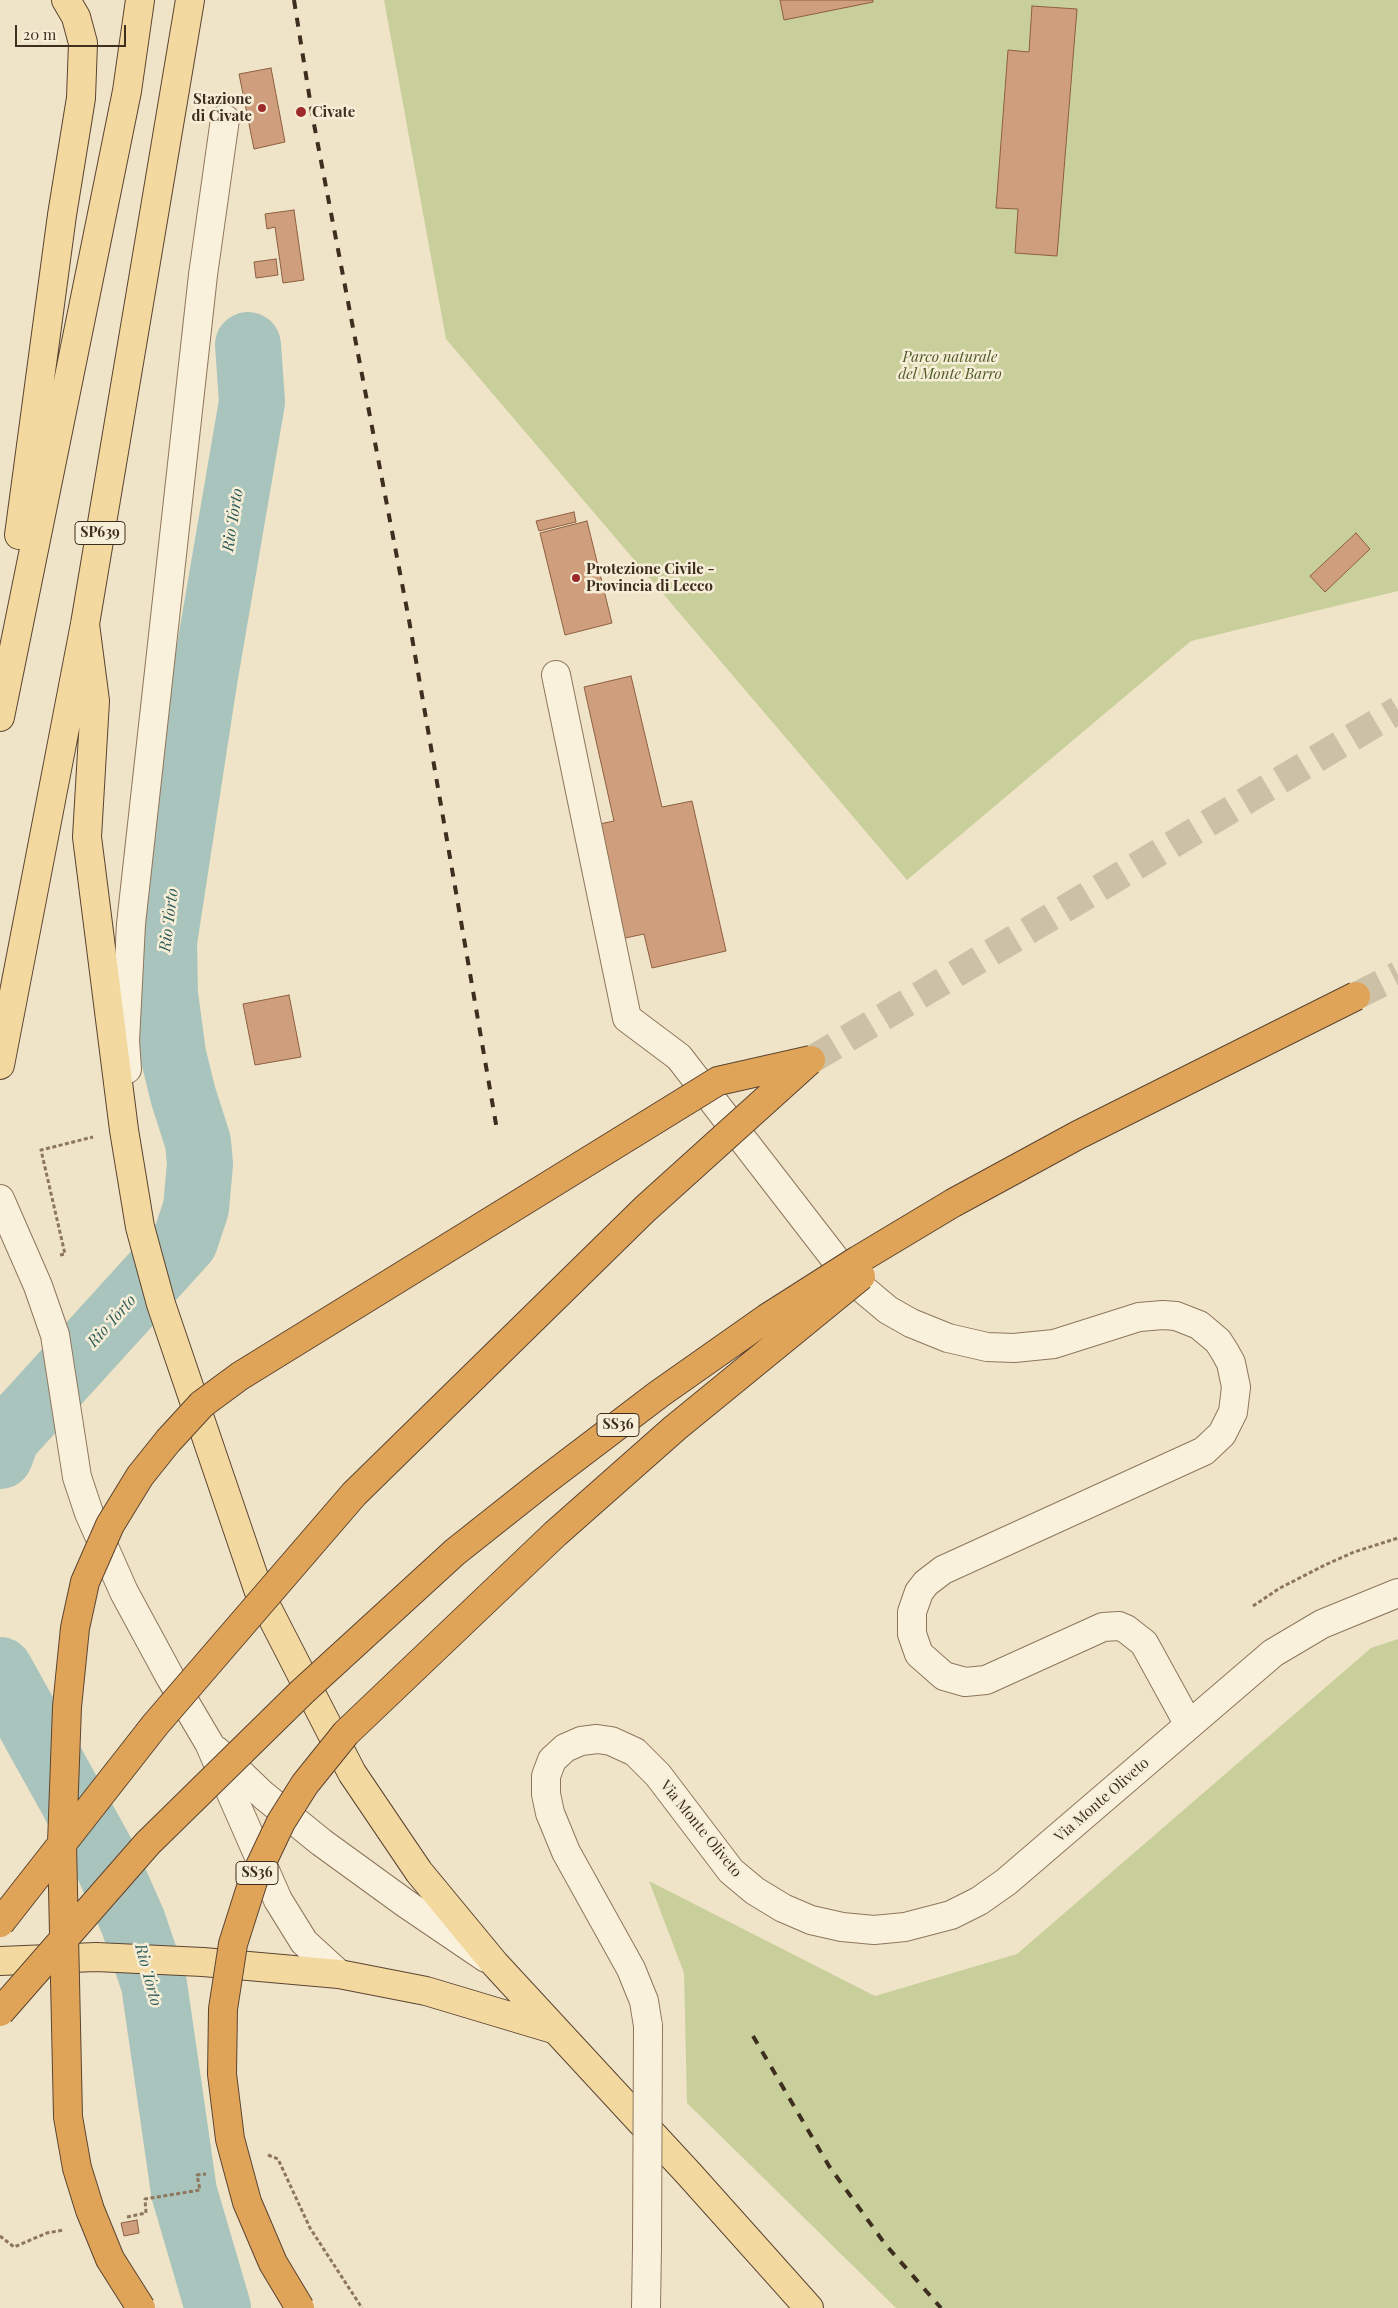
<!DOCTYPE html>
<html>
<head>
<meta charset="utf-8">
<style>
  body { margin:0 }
  #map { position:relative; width:1398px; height:2308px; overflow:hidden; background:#f0e4c8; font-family:"Playfair Display",serif }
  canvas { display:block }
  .scale { position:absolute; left:15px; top:25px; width:111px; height:22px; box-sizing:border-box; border:2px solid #3d2e20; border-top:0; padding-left:6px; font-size:15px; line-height:18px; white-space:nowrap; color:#3d2e20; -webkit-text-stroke:4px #f7eed8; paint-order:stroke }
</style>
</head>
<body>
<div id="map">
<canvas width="1398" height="2308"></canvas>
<div class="scale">20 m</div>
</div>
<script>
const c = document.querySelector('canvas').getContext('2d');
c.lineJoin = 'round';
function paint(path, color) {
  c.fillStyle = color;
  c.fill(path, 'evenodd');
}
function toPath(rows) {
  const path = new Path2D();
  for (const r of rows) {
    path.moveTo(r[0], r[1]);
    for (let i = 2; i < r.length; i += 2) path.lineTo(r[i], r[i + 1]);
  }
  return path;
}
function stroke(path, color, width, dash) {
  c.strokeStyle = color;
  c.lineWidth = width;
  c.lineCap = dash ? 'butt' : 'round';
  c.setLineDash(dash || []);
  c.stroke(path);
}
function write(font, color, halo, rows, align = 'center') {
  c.font = font + ' "Playfair Display",serif';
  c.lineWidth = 5;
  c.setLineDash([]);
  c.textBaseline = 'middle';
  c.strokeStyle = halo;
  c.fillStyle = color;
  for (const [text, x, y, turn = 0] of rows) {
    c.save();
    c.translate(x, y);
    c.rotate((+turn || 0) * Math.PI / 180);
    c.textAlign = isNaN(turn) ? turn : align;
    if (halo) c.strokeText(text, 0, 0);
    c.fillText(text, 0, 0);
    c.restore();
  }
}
paint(toPath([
  [384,0,1398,0,1398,591,1191,641,907,880,446,339],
  [1398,1639,1398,2308,896,2308,687,2103,684,1973,649,1881,875,1996,1017,1954,1371,1648]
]), '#c9cf9b');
stroke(toPath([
  [0,1456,7,1437,185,1241,196,1208,200,1164,198,1142,183,1095,173,1054,165,994,164,942,204,682,252,402,248,345],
  [0,1670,105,1859,133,1922,154,1984,184,2192,218,2308]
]), '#a9c4bc', 66);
const building = toPath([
  [780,0,873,0,873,2,784,20,780,0],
  [1032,6,1077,9,1057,256,1015,253,1018,209,996,208,1008,50,1029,52,1032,6],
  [271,68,285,142,254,149,239,74,271,68],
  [294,210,304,280,283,283,275,227,267,229,265,214,294,210],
  [276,259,278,275,256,278,254,262,276,259],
  [574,512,576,522,539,531,536,521,574,512],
  [587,521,612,623,565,635,540,533,587,521],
  [1356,533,1370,549,1325,592,1310,576,1356,533],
  [631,676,662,807,692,801,726,951,652,968,644,934,616,940,590,826,614,821,584,687,631,676],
  [289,995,301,1057,255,1065,243,1004,289,995],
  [137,2220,139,2233,124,2236,121,2223,137,2220]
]);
paint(building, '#cf9f7d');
stroke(building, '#8d5f41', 1);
stroke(toPath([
  [1356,996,1398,975],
  [811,1060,1398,710]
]), '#ccc0a6', 28, [28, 14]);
const minor = toPath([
  [556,675,627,1018,679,1057,839,1264,857,1284,888,1310,911,1323,948,1338,987,1347,1014,1348,1054,1344,1139,1317,1163,1315,1176,1316,1199,1325,1218,1341,1225,1352,1231,1363,1236,1387,1233,1412,1222,1434,1204,1451,943,1570,926,1583,919,1592,912,1612,912,1634,919,1654,944,1676,965,1682,986,1680,1103,1627,1119,1626,1126,1629,1144,1643,1189,1725],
  [127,1069,125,1041,131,924,203,275,225,119],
  [0,1199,38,1286,55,1335,77,1477,89,1513,124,1592,170,1677,209,1743,278,1900,304,1942,339,1974],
  [217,1751,263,1795,321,1842,405,1903,486,1958],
  [648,2026,644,2001,631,1969,566,1852,550,1813,546,1794,546,1776,552,1760,565,1748,581,1741,597,1739,611,1741,635,1752,658,1775,731,1871,755,1891,783,1908,811,1920,842,1927,874,1930,905,1927,951,1915,979,1901,1006,1882,1273,1653,1322,1624,1398,1593],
  [646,2308,647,2247]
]);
const major = toPath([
  [19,535,62,215,81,98,83,43,76,17,66,0],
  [85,624,95,701,87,837,124,1130,140,1227,161,1304,259,1592,352,1773,419,1872,495,1964,690,2175,809,2308],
  [0,717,127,91,140,0],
  [0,1065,85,624,190,0],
  [0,1961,96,1957,203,1962,339,1974,426,1991,553,2029]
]);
stroke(minor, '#8d765c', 30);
stroke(major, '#5b4430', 30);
stroke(toPath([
  [60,1255,65,1254,41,1150,93,1137],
  [1253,1606,1280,1588,1325,1565,1354,1552,1398,1538],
  [268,2155,278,2159,310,2228,362,2308],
  [127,2217,146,2213,145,2199,200,2190,197,2175,206,2174],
  [0,2236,14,2247,47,2233,63,2230]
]), '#8d765c', 3, [4, 2.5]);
stroke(minor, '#faf1dc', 28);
stroke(major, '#f3d9a0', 28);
stroke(toPath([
  [294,0,313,119,409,620,497,1130],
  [753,2036,829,2166,885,2244,941,2308]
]), '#3d2e20', 4, [9, 9]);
const minorBridge = toPath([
  [647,2247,648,2026]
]);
const highwayBridge = toPath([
  [0,1923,155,1725,354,1494,645,1209,809,1061],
  [0,2012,148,1843,302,1692,455,1552,542,1483,659,1394,767,1318,858,1260,953,1203,1078,1135,1356,996],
  [141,2308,110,2259,90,2210,77,2168,68,2117,62,1843,67,1707,75,1628,85,1582,110,1525,140,1476,168,1441,202,1404,240,1376,718,1081,811,1060],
  [300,2308,273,2263,247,2202,230,2139,222,2074,223,2009,233,1944,253,1881,281,1822,305,1784,346,1733,555,1534,675,1428,861,1276]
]);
stroke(minorBridge, '#8d765c', 30, []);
stroke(highwayBridge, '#5b4430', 30, []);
stroke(minorBridge, '#faf1dc', 28);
stroke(highwayBridge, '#e0a458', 28);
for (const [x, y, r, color] of [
  [262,108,5,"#9e2a2b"],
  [301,112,6,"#9e2a2b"],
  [576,578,5,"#9e2a2b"]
]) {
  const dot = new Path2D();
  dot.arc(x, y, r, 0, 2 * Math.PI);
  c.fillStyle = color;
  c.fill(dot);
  stroke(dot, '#f7eed8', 2);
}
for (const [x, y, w] of [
  [100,533,50],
  [618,1425,42],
  [257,1873,42]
]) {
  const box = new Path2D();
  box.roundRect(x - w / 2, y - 11.5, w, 23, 4);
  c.fillStyle = '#f7eed8';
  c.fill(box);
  stroke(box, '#3d2e20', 1);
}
write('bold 14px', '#3d2e20', null, [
  ["SP639",100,533],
  ["SS36",618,1425],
  ["SS36",257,1873]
]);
write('bold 15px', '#3d2e20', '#f7eed8', [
  ["Stazione",252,99,"right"],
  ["di Civate",252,116,"right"],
  ["Civate",312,112],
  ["Protezione Civile -",586,569],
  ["Provincia di Lecco",586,586]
], 'left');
write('italic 15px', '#4d5a26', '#f7eed8', [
  ["Parco naturale",950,357],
  ["del Monte Barro",950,374]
]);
write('15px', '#3d2e20', '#f7eed8', [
  ["Via Monte Oliveto",1102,1800,-41],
  ["Via Monte Oliveto",701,1829,51]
]);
write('italic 16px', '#2f5d5a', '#f7eed8', [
  ["Rio Torto",233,520,-81],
  ["Rio Torto",169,920,-83],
  ["Rio Torto",112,1321,-48],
  ["Rio Torto",148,1975,75]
]);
</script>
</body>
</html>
